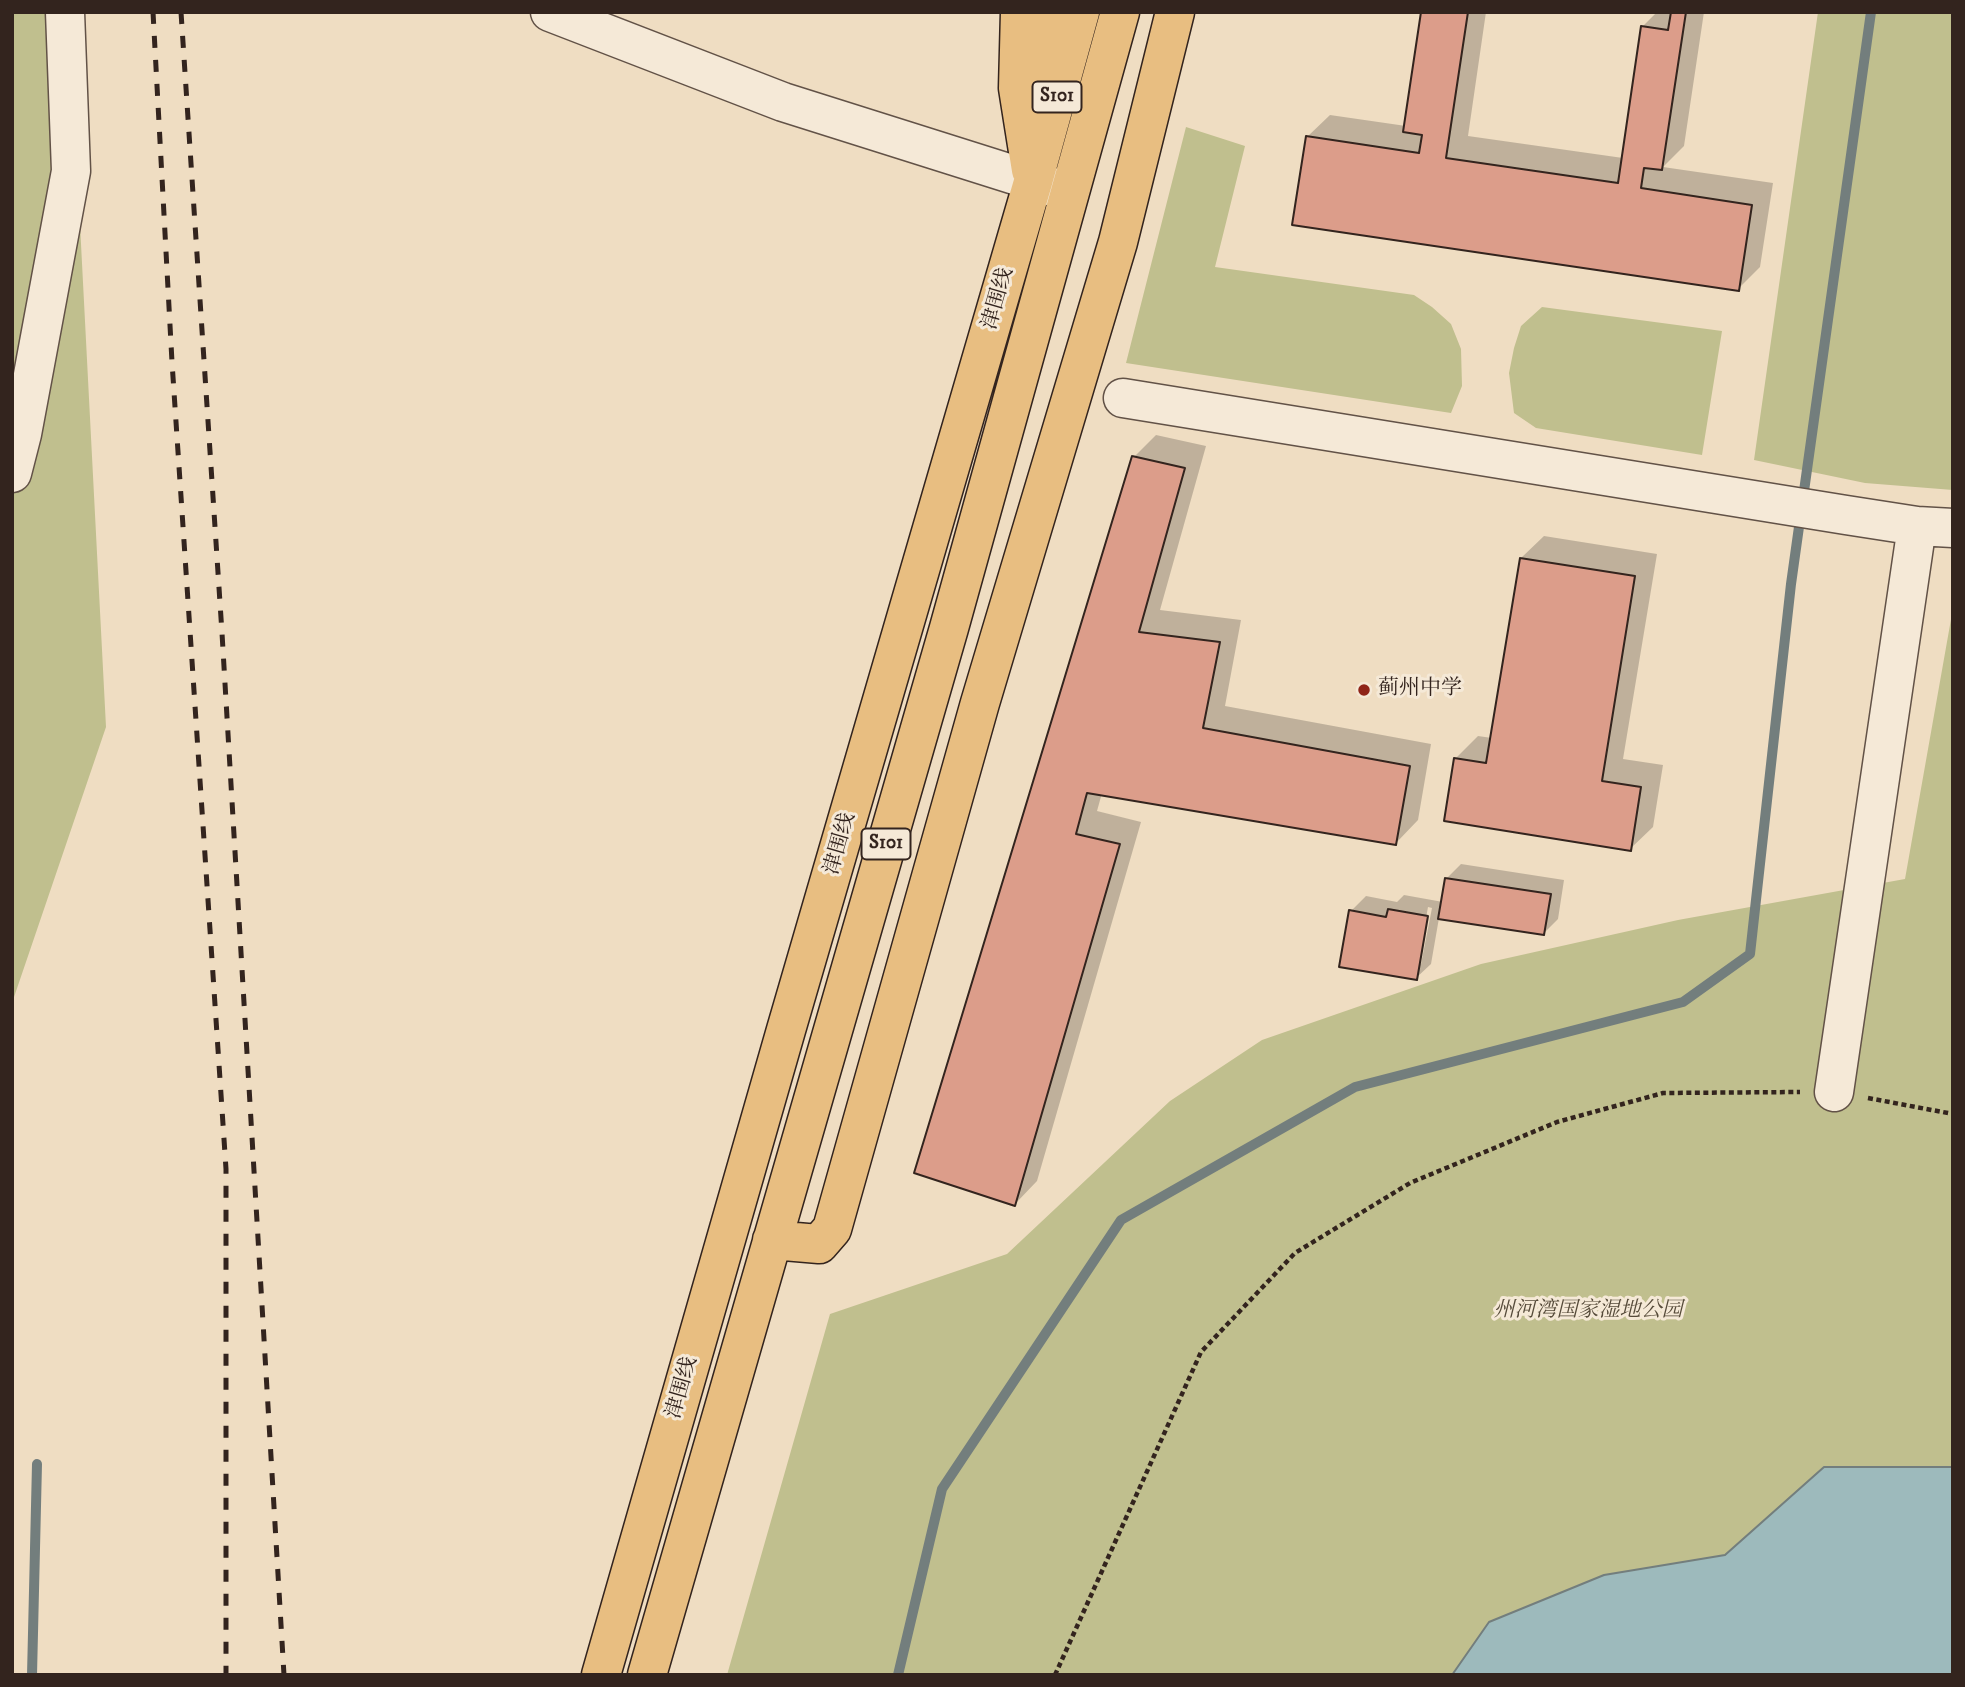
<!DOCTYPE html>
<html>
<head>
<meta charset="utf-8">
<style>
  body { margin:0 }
  #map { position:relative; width:1965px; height:1687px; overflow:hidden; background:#efddc2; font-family:"IM FELL DW Pica",serif }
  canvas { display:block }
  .frame { position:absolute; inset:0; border:14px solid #33241e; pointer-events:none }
</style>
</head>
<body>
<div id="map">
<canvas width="1965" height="1687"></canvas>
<div class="frame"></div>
</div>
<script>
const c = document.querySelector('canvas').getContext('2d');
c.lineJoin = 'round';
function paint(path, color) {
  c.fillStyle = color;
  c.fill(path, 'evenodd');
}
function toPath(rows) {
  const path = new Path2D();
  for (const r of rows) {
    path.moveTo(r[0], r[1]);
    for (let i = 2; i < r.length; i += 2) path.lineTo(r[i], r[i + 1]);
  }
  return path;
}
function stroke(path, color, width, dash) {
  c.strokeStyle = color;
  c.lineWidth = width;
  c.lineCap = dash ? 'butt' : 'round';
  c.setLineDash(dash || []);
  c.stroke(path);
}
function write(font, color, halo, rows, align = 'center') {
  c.font = font + ' "IM FELL DW Pica","Noto Serif SC",serif';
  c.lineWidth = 6;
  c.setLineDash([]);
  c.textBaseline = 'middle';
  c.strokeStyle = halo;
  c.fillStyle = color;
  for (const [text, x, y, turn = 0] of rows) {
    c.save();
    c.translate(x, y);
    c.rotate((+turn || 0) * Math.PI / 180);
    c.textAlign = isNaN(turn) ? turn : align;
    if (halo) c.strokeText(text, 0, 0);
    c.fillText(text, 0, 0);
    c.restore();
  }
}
paint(toPath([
  [12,12,69,12,106,727,12,1003],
  [1818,12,1953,12,1953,490,1865,483,1754,460],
  [1186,127,1245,146,1215,267,1414,295,1432,307,1451,324,1461,349,1462,386,1451,413,1126,363],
  [1542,307,1722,331,1702,455,1536,428,1514,413,1509,373,1514,348,1521,326],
  [1953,608,1953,1675,727,1675,830,1314,1007,1254,1170,1101,1262,1040,1481,964,1678,920,1905,879]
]), '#c0bf8e');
const water = toPath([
  [1824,1467,1953,1467,1953,1675,1452,1675,1489,1622,1604,1575,1725,1555,1824,1467]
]);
paint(water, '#9dbabc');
stroke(water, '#737e7d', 2);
paint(toPath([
  [1423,12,1486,12,1468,136,1623,158,1643,26,1657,12,1704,12,1684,146,1663,167,1773,183,1760,267,1738,289,1307,137,1330,115,1406,126],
  [1156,435,1206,446,1160,610,1241,620,1225,706,1431,744,1418,820,1396,843,1102,793,1097,811,1141,822,1037,1181,1015,1204,1134,457],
  [1544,536,1657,554,1623,759,1663,765,1653,827,1630,849,1456,758,1478,736,1492,738,1521,558],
  [1461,864,1564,880,1558,919,1544,933,1439,918,1431,964,1416,978,1351,911,1366,896,1397,902,1404,895,1443,902,1446,879],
  [1428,907,1432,908,1421,964,1418,964]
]), '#0003');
stroke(toPath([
  [32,1675,37,1464],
  [898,1675,942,1489,1121,1220,1355,1087,1683,1002,1750,954,1791,584,1871,12]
]), '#737e7d', 10);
const building = toPath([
  [1421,12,1468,12,1446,158,1618,183,1641,26,1668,30,1671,12,1686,12,1662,170,1644,168,1641,188,1752,205,1739,291,1292,225,1306,136,1419,153,1422,135,1403,132,1421,12],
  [1132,456,1185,468,1139,632,1220,642,1203,728,1410,766,1396,845,1087,793,1076,834,1120,844,1015,1206,914,1173,1132,456],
  [1520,558,1635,576,1602,781,1641,787,1631,851,1444,821,1454,758,1486,763,1520,558],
  [1445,878,1551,894,1544,935,1438,919,1445,878],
  [1388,909,1428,916,1417,980,1339,967,1349,910,1386,917,1388,909]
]);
paint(building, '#dc9d8a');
stroke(building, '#33241e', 2);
const minor = toPath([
  [550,12,783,102,1062,190],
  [1123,398,1846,515,1917,526,1953,528],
  [12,473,22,434,71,171,65,12],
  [1834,1092,1917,526]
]);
const major = toPath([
  [1020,12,1018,88,1031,170],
  [1042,75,1048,12],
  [772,1240,819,1244,832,1229,980,703,1118,242,1175,12],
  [601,1675,786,1030,1033,182,1080,12],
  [647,1675,949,628,1120,12]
]);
stroke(minor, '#625247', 41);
stroke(major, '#33241e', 41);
stroke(toPath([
  [1868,1098,1953,1114],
  [1055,1675,1201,1352,1295,1253,1410,1183,1557,1122,1663,1093,1800,1092]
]), '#33241e', 4.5, [5, 3.5]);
stroke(minor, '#f5e9d7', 38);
stroke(major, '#e8be81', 38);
stroke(toPath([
  [153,12,172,362,226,1169,226,1675],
  [181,12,222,633,284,1675]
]), '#33241e', 5, [12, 12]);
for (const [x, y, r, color] of [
  [1364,690,7,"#8f2418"]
]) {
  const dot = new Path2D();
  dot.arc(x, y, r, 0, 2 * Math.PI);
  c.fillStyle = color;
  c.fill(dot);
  stroke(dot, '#f5e9d7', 2.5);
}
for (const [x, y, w] of [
  [1057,97,49],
  [886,844,49]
]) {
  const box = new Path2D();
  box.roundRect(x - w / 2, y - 15.5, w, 31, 5);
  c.fillStyle = '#f5e9d7';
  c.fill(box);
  stroke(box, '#33241e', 2);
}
write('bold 19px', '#33241e', null, [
  ["S101",1057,97],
  ["S101",886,844]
]);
write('21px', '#33241e', '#f5e9d7', [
  ["津围线",999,299,-74],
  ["津围线",841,844,-74],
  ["津围线",683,1388,-74]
]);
write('21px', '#33241e', '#f5e9d7', [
  ["蓟州中学",1378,690]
], 'left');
write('italic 21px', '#564b3a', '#f5e9d7', [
  ["州河湾国家湿地公园",1588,1312]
]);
</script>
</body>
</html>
